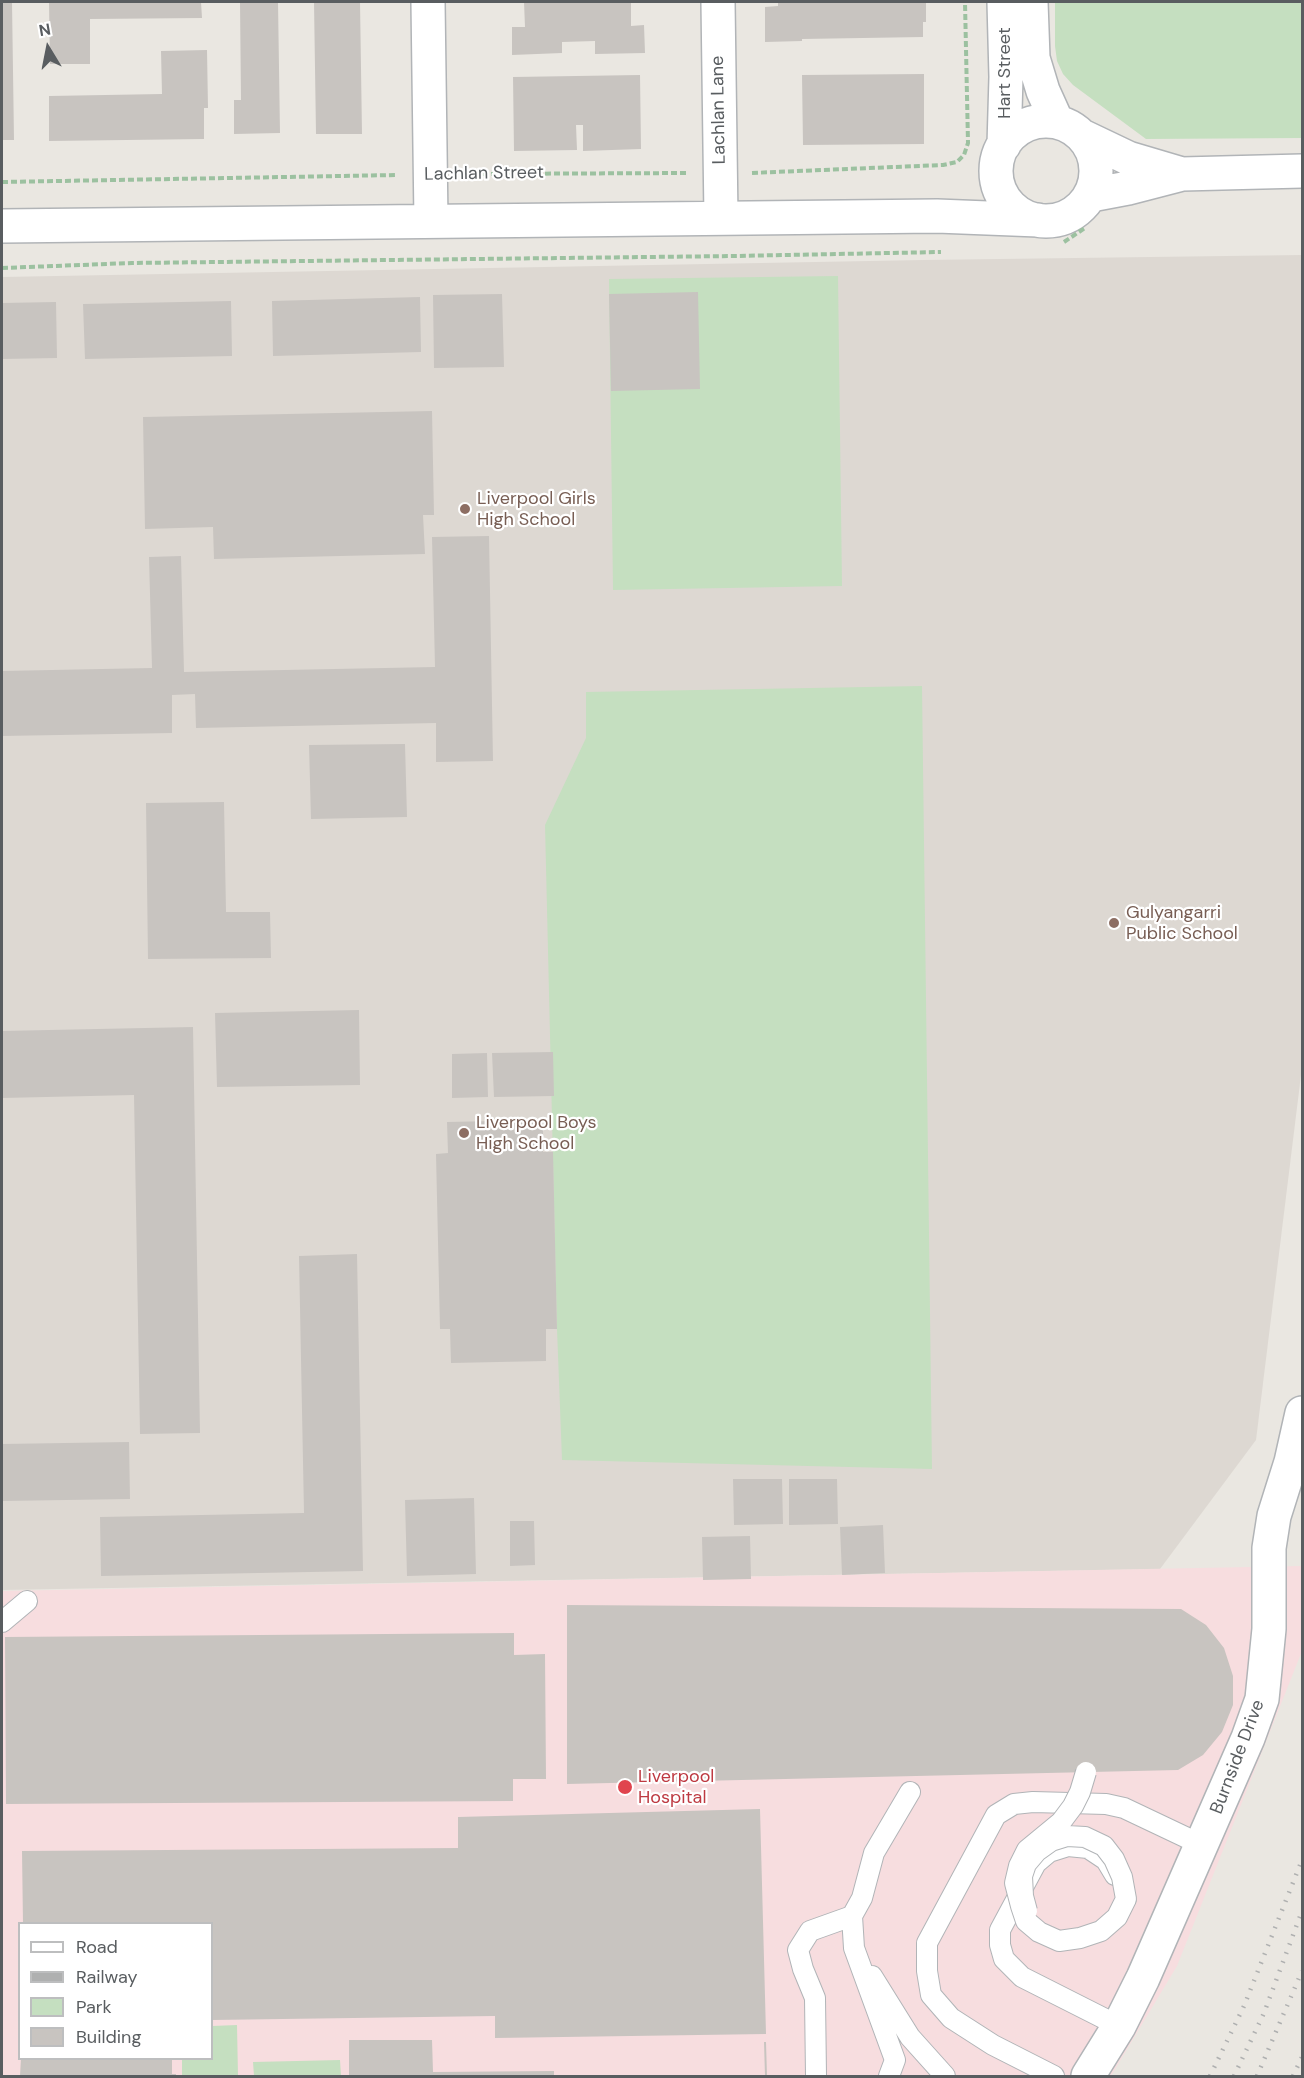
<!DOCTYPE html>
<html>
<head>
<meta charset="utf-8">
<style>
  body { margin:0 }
  #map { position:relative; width:1304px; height:2078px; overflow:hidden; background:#eae7e1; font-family:"DM Sans",sans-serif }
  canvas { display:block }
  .frame { position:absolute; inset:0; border:3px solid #595d60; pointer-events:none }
  .legend { position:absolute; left:18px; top:1922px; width:195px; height:138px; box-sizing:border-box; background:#fff; border:2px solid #bdbebf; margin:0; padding:8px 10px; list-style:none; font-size:18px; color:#595d60 }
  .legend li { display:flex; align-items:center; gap:12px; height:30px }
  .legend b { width:30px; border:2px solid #bdbebf }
  .north { position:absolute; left:18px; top:18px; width:60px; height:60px; -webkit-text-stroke:4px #fff; paint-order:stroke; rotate:350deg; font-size:16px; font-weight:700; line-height:24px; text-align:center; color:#595d60 }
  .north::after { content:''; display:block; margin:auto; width:21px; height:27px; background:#595d60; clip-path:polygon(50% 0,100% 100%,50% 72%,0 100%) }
</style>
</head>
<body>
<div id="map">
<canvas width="1304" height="2078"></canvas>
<div class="frame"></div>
<ul class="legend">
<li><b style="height:8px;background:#fff"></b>Road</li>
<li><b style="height:8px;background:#afb0b0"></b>Railway</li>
<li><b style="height:16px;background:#c5dfc0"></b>Park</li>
<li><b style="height:16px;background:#c8c4c0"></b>Building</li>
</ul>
<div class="north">N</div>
</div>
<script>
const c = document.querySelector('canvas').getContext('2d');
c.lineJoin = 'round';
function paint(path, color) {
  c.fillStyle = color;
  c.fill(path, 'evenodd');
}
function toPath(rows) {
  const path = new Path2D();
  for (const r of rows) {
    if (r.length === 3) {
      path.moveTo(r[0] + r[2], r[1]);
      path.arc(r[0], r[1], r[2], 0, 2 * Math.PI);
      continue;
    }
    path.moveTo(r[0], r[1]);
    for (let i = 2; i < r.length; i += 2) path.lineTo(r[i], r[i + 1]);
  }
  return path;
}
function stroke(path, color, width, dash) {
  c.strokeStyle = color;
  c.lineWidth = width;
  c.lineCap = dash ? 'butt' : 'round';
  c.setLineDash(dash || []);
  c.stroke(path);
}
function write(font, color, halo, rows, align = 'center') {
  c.font = font + ' "DM Sans",sans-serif';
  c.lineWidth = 4.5;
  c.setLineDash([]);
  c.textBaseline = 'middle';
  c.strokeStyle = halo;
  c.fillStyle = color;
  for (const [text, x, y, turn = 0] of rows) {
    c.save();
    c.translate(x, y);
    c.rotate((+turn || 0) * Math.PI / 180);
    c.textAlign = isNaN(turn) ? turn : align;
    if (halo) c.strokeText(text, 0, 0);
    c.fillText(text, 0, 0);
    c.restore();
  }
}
paint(toPath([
  [1302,255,1302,1067,1256,1440,1160,1569,2,1590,2,277,924,260]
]), '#ddd8d2');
paint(toPath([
  [1302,1566,1302,1651,1177,1966,1111,2076,2,2076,2,1591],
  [20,1924,212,1924,212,2058,20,2058]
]), '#f7dddf');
paint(toPath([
  [1055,2,1302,2,1302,138,1146,139,1073,85,1063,74,1057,61,1055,46],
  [838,276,842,586,613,590,609,279],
  [922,686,932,1469,562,1460,557,1329,545,825,586,738,586,692],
  [237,2025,238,2076,182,2076,182,2059,212,2058,212,2026],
  [340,2060,341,2076,254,2076,253,2062]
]), '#c5dfc0');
paint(toPath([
  [2,2,12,2,14,140,2,140],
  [49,2,201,2,202,18,90,19,90,64,50,64],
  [240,2,278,2,280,133,234,134,234,100,241,100],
  [314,2,360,2,362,134,316,134],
  [524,2,631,2,631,26,644,25,645,53,595,54,595,41,562,42,562,53,512,55,512,27,525,27],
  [778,2,926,2,926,22,923,22,923,37,802,39,802,41,765,42,765,7,778,6],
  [207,50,208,108,204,108,204,139,49,141,49,96,162,94,161,51],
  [924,74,924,144,803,145,802,75],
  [640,75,641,149,583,151,583,125,576,125,577,150,514,151,513,77],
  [698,292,700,389,611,391,609,294],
  [502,294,504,367,434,368,433,295],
  [420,297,421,352,273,356,272,301],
  [231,301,232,356,85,359,83,304],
  [56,302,57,358,2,359,2,303],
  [432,411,434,515,423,515,425,554,214,559,213,527,145,529,143,417],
  [489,536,493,761,436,762,436,723,196,728,195,694,172,695,172,733,2,736,2,671,152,668,149,557,181,556,184,672,435,667,432,537],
  [405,744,407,817,311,819,309,745],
  [224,802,226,912,270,912,271,958,148,959,146,803],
  [359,1010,360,1085,217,1087,215,1013],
  [193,1027,200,1433,140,1434,134,1095,2,1098,2,1031],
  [553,1052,554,1096,494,1097,492,1053],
  [487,1053,488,1097,452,1098,452,1054],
  [543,1120,543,1152,553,1152,557,1329,546,1329,546,1361,451,1363,450,1329,440,1329,436,1154,448,1153,447,1122],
  [357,1254,363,1571,101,1576,100,1517,304,1513,299,1256],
  [129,1442,130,1499,2,1501,2,1444],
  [733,1479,782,1479,783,1524,734,1525],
  [789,1479,837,1479,838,1524,789,1525],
  [474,1498,476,1574,407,1576,405,1500],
  [510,1521,534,1521,535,1565,510,1566],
  [883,1525,885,1573,842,1575,840,1527],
  [750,1536,751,1579,703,1580,702,1537],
  [567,1605,1181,1609,1206,1625,1224,1648,1233,1676,1233,1705,1222,1732,1203,1755,1178,1770,567,1784],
  [514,1633,514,1655,545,1654,546,1779,513,1779,513,1801,6,1804,5,1637],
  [760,1809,766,2034,495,2038,495,2016,212,2020,212,1924,23,1924,22,1851,458,1848,458,1817],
  [349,2040,432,2040,433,2072,554,2071,554,2076,349,2076],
  [764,2042,766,2042,767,2076,765,2076],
  [21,2058,172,2058,172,2074,176,2074,176,2076,20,2076]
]), '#c8c4c0');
const service = toPath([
  [2,1622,27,1601],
  [1115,1875,1106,1860,1088,1848,1068,1846,1049,1852,1036,1863,1000,1930,1000,1945,1004,1959,1022,1977,1119,2026],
  [872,1976,910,2037,945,2076],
  [816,2076,815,1998,803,1969,798,1950,810,1931,852,1916],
  [889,2076,895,2060,854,1948,852,1916,862,1898,874,1853,910,1792],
  [1054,2076,993,2045,951,2018,931,1995,927,1971,927,1943,996,1815,1014,1804,1033,1802,1106,1804,1124,1808,1202,1845]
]);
const minor = toPath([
  [428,2,431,221],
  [718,2,721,218],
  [1031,2,1033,58,1043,91,1057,122],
  [1046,171,50],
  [1084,137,1128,158,1182,174],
  [1004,145,1006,77,1004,2],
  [1091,195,1128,188,1182,174,1302,171],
  [2,226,937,216,1038,220],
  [1088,2076,1119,2026,1143,1978,1248,1738,1262,1699,1269,1629,1269,1548,1274,1516,1291,1462,1302,1413]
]);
stroke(service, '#b1b4b7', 22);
stroke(minor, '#b1b4b7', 36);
stroke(toPath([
  [752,173,943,165,957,162,964,155,968,143,965,2],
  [464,174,688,173],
  [2,182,397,175],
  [1064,242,1085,228],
  [2,268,132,263,734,256,941,252]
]), '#9cc1a0', 4, [6, 3]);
stroke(service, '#fff', 20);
stroke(minor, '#fff', 33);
stroke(toPath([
  [1210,2076,1244,2006,1302,1860],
  [1234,2076,1264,2013,1302,1911],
  [1257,2076,1302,1971],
  [1293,2076,1302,2057]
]), '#afb0b0', 4.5, [1.5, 8]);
const serviceBridge = toPath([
  [1027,1911,1023,1896,1022,1876,1026,1864,1037,1851,1051,1841,1067,1836,1085,1837,1104,1846,1114,1859,1122,1877,1126,1899,1117,1917,1101,1931,1080,1938,1059,1941,1039,1932,1026,1921,1021,1906,1015,1883,1019,1866,1027,1850,1061,1822,1073,1806,1080,1792,1086,1772]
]);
stroke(serviceBridge, '#b1b4b7', 22, []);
stroke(serviceBridge, '#fff', 20);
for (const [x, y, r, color] of [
  [465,509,6,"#8d6e63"],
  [1114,923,6,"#8d6e63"],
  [464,1133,6,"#8d6e63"],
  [625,1787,8,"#e0444e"]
]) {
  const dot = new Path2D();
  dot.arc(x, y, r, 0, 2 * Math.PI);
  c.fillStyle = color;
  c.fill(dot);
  stroke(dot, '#fff', 2);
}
write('18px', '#595d60', '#fff', [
  ["Hart Street",1005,73,-90],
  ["Lachlan Lane",719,110,-91],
  ["Lachlan Street",484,174,-1],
  ["Burnside Drive",1238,1757,-69]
]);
write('18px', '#785e54', '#fff', [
  ["Liverpool Girls",477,499],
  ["High School",477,520],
  ["Gulyangarri",1126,913],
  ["Public School",1126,934],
  ["Liverpool Boys",476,1123],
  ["High School",476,1144]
], 'left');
write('18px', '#be3a42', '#fff', [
  ["Liverpool",638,1777],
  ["Hospital",638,1798]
], 'left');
</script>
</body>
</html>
